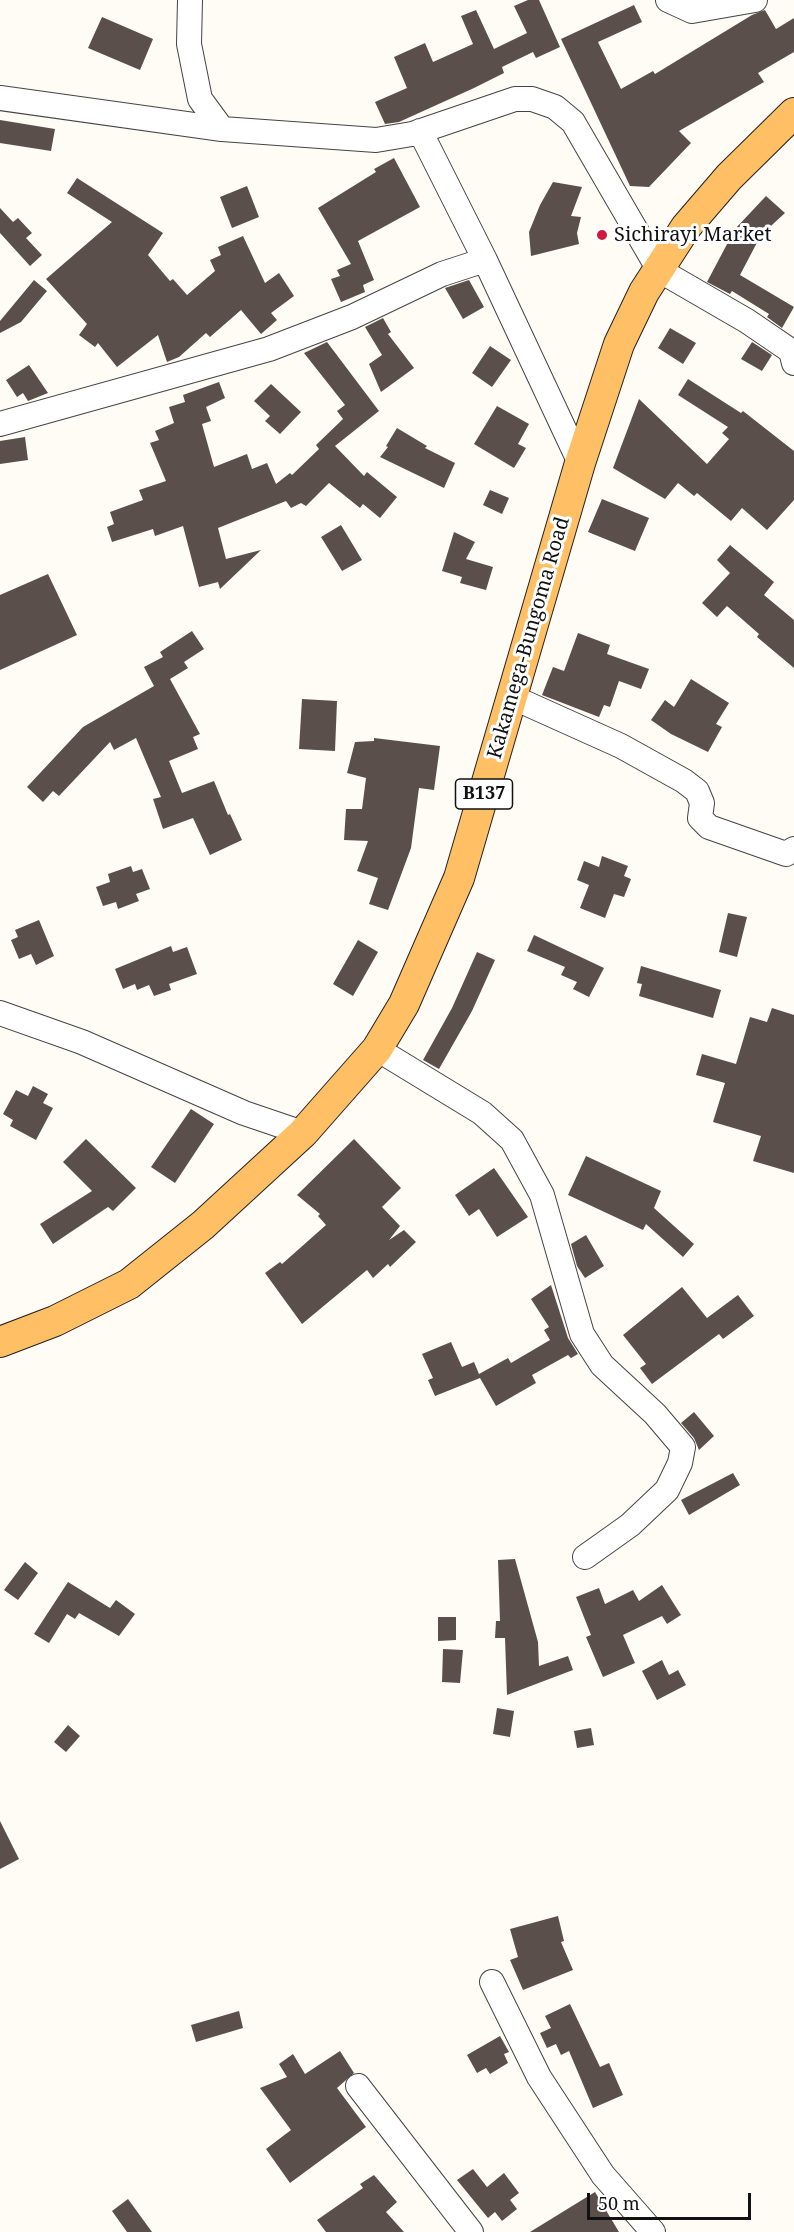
<!DOCTYPE html>
<html>
<head>
<meta charset="utf-8">
<style>
  body { margin:0 }
  #map { position:relative; width:794px; height:2232px; overflow:hidden; background:#fffbf5; font-family:"Noto Serif",serif }
  canvas { display:block }
  .scale { position:absolute; left:587px; top:2193px; width:164px; height:27px; box-sizing:border-box; border:3px solid #111; border-top:0; padding-left:8px; font-size:18px; line-height:21px; white-space:nowrap; color:#111; -webkit-text-stroke:4px #fff; paint-order:stroke }
</style>
</head>
<body>
<div id="map">
<canvas width="794" height="2232"></canvas>
<div class="scale">50 m</div>
</div>
<script>
const c = document.querySelector('canvas').getContext('2d');
c.lineJoin = 'round';
function paint(path, color) {
  c.fillStyle = color;
  c.fill(path, 'evenodd');
}
function toPath(rows) {
  const path = new Path2D();
  for (const r of rows) {
    path.moveTo(r[0], r[1]);
    for (let i = 2; i < r.length; i += 2) path.lineTo(r[i], r[i + 1]);
  }
  return path;
}
function stroke(path, color, width, dash) {
  c.strokeStyle = color;
  c.lineWidth = width;
  c.lineCap = dash ? 'butt' : 'round';
  c.setLineDash(dash || []);
  c.stroke(path);
}
function write(font, color, halo, rows, align = 'center') {
  c.font = font + ' "Noto Serif",serif';
  c.lineWidth = 6;
  c.setLineDash([]);
  c.textBaseline = 'middle';
  c.strokeStyle = halo;
  c.fillStyle = color;
  for (const [text, x, y, turn = 0] of rows) {
    c.save();
    c.translate(x, y);
    c.rotate((+turn || 0) * Math.PI / 180);
    c.textAlign = isNaN(turn) ? turn : align;
    if (halo) c.strokeText(text, 0, 0);
    c.fillText(text, 0, 0);
    c.restore();
  }
}
paint(toPath([
  [528,0,539,0,560,47,536,58,533,52,502,67,504,73,474,88,399,122,385,124,375,102,407,88,394,57,425,43,433,62,473,44,461,16,476,10,494,49,527,33,514,6],
  [634,5,642,22,598,42,621,89,653,71,655,74,752,15,765,10,776,29,794,18,794,52,758,73,764,82,679,131,691,143,649,187,630,186,561,39],
  [102,17,153,39,140,70,88,48],
  [0,120,55,129,51,151,0,143],
  [394,158,420,207,358,241,374,280,363,285,365,292,341,302,331,279,340,276,337,270,351,264,318,208,376,172,374,169],
  [77,178,163,233,148,255,170,281,173,279,187,295,215,271,210,260,221,255,218,247,243,236,265,283,279,273,294,296,271,313,277,320,261,334,241,310,210,337,206,333,179,357,167,362,158,335,117,367,98,343,95,347,79,335,87,324,46,279,112,222,67,193],
  [553,182,582,187,571,216,581,217,577,233,579,244,531,256,529,232,540,205],
  [247,186,259,217,232,228,220,197],
  [766,196,785,213,761,235,740,275,794,307,782,328,767,317,769,314,732,291,730,294,707,282,735,229],
  [0,208,13,222,18,218,32,233,26,238,42,255,30,266,0,233],
  [34,280,47,291,21,322,0,333,0,321],
  [469,280,484,307,463,319,445,288],
  [383,318,391,332,388,334,414,368,381,392,369,364,382,355,365,327],
  [670,328,696,343,683,364,658,348],
  [327,342,379,411,335,446,364,476,367,472,397,497,380,518,363,504,360,508,329,483,306,506,301,503,291,508,286,501,218,528,226,559,261,550,220,589,218,582,199,587,183,526,155,536,153,529,112,542,107,527,114,524,110,512,143,500,139,490,166,481,150,443,159,440,155,431,174,423,169,407,185,402,183,395,219,382,225,398,206,407,211,421,202,424,214,467,247,454,252,469,267,463,276,484,290,473,292,475,319,449,316,445,343,419,337,411,345,405,304,353],
  [752,342,772,355,762,371,741,359],
  [490,346,511,360,492,387,472,373],
  [29,365,48,393,28,401,23,393,17,397,6,380],
  [688,379,741,413,743,411,794,451,794,500,767,530,742,508,731,521,697,493,694,496,678,483,665,499,613,468,639,399,707,464,729,439,722,433,728,427,678,395],
  [271,384,301,412,280,434,265,421,270,416,254,401],
  [497,406,529,424,518,444,526,448,514,468,474,444],
  [397,428,427,446,425,448,455,463,444,488,380,457,388,447,386,446],
  [25,437,28,460,0,464,0,441],
  [490,490,509,498,502,514,483,505],
  [602,499,649,518,635,551,588,532],
  [341,525,362,560,342,571,321,537],
  [454,532,475,542,466,559,493,567,486,590,460,583,462,577,442,571],
  [730,545,774,582,764,595,794,620,794,668,757,637,759,634,727,606,717,617,702,603,730,573,717,560],
  [48,574,77,635,0,670,0,595],
  [192,631,204,649,184,662,188,668,170,679,200,734,193,737,198,749,169,761,182,793,214,781,228,815,230,814,242,840,210,855,193,818,163,829,153,799,161,797,136,738,114,750,110,742,59,796,53,791,43,802,27,787,83,727,154,686,144,667,163,657,160,652],
  [578,633,610,645,607,654,649,669,641,689,619,681,610,707,604,705,599,717,542,695,553,667,564,671],
  [691,679,729,703,716,724,722,727,708,752,671,734,651,720,665,700,674,707],
  [302,699,337,701,335,751,299,749],
  [374,738,440,746,434,790,419,788,411,848,388,910,369,904,378,878,357,871,368,841,344,840,346,809,362,809,366,778,347,773,355,742,374,741],
  [602,856,628,866,624,876,631,879,624,897,614,894,605,918,580,908,589,885,577,880,584,861,599,867],
  [131,866,133,872,142,869,150,889,136,894,139,901,118,909,116,902,103,906,96,887,110,882,108,874],
  [728,913,747,917,737,957,719,952],
  [39,920,54,956,36,965,31,954,19,959,11,940,18,937,15,930],
  [534,935,604,968,589,997,573,989,577,982,561,975,565,967,527,951],
  [358,940,378,952,353,996,333,984],
  [171,946,173,952,187,947,197,974,169,984,171,990,154,996,149,985,137,990,135,984,123,989,115,969],
  [477,952,495,960,472,1011,439,1069,423,1060,452,1008],
  [641,966,721,990,713,1018,639,996,642,984,637,983],
  [772,1008,794,1015,794,1173,753,1161,761,1136,713,1122,725,1083,696,1075,702,1054,736,1064,750,1017,767,1022],
  [33,1086,48,1094,43,1103,53,1108,36,1140,10,1126,13,1120,3,1114,16,1090,28,1096],
  [191,1109,214,1124,175,1183,151,1167],
  [86,1139,136,1188,113,1211,108,1207,53,1244,40,1224,92,1191,63,1162],
  [354,1139,401,1188,382,1207,400,1226,389,1240,404,1230,416,1242,390,1267,388,1264,373,1278,367,1270,302,1324,265,1273,280,1262,282,1264,326,1225,318,1216,320,1214,297,1195],
  [586,1156,661,1191,654,1208,694,1244,683,1257,646,1224,643,1230,568,1195],
  [494,1168,528,1217,497,1237,479,1209,469,1216,455,1195],
  [586,1235,604,1266,585,1278,577,1266,571,1244],
  [551,1285,568,1338,578,1354,571,1358,568,1355,532,1375,536,1383,496,1406,480,1378,435,1396,428,1380,433,1378,422,1354,451,1342,462,1367,474,1362,479,1374,508,1358,511,1363,550,1340,544,1330,549,1327,531,1299],
  [682,1287,707,1318,738,1295,754,1316,723,1339,719,1334,652,1384,640,1368,646,1364,623,1335],
  [694,1412,714,1436,699,1450,694,1438,681,1423],
  [733,1473,740,1485,689,1515,681,1500],
  [515,1559,538,1642,539,1666,568,1656,573,1670,507,1695,505,1638,495,1638,496,1621,500,1621,498,1560],
  [25,1562,38,1573,18,1600,4,1590],
  [68,1582,110,1608,116,1600,135,1614,119,1636,79,1613,75,1619,67,1614,49,1643,34,1634],
  [662,1585,681,1615,667,1624,662,1616,623,1635,635,1663,603,1677,586,1637,591,1635,576,1597,599,1588,605,1604,633,1590,639,1601],
  [438,1617,456,1617,456,1640,438,1641],
  [443,1649,463,1650,460,1683,442,1682],
  [662,1660,669,1675,678,1670,686,1685,657,1700,642,1671],
  [497,1708,514,1711,510,1737,493,1734],
  [68,1725,80,1736,66,1752,54,1742],
  [591,1728,594,1745,577,1748,574,1731],
  [0,1821,19,1859,0,1869],
  [558,1916,564,1941,561,1942,573,1970,523,1990,510,1960,518,1957,510,1929],
  [570,2004,600,2067,609,2063,623,2095,593,2108,569,2051,561,2055,556,2044,547,2048,540,2033,551,2028,545,2016],
  [239,2011,243,2028,196,2042,191,2025],
  [500,2036,509,2052,504,2054,508,2063,490,2074,486,2068,477,2073,467,2055],
  [340,2051,354,2073,337,2088,366,2127,290,2183,266,2149,291,2130,260,2088,287,2077,279,2064,293,2054,305,2074],
  [473,2169,487,2187,504,2173,519,2193,510,2200,517,2209,502,2221,495,2212,488,2218,457,2180],
  [374,2175,397,2202,386,2212,404,2232,326,2232,317,2220,363,2188,360,2184],
  [595,2192,619,2232,530,2232],
  [128,2199,152,2232,127,2232,112,2211]
]), '#5b4f4c');
const minor = toPath([
  [190,0,189,44,200,99,222,129,376,140,412,134,515,99,532,99,555,107,573,122,659,270,747,321,791,351,794,363],
  [668,0,692,11,755,0],
  [0,98,222,129],
  [420,131,485,260,580,463],
  [0,424,269,349,352,317,442,274,485,260],
  [512,697,621,746,684,781,697,791,702,803,700,818,709,827,786,854,794,849],
  [0,1013,82,1042,244,1113,303,1133],
  [377,1049,482,1113,512,1140,542,1195,582,1334,602,1365,655,1414,683,1447,680,1463,667,1490,630,1525,585,1557],
  [492,1982,539,2077,603,2175,653,2232],
  [358,2086,471,2232]
]);
const major = toPath([
  [0,1342,55,1321,129,1284,203,1225,303,1133,377,1049,404,1004,459,878,580,463,619,344,644,292,686,227,729,177,794,113]
]);
stroke(minor, '#444', 26);
stroke(major, '#222', 32);
stroke(minor, '#fff', 24);
stroke(major, '#ffbf65', 30);
for (const [x, y, r, color] of [
  [602,235,6,"#d01941"]
]) {
  const dot = new Path2D();
  dot.arc(x, y, r, 0, 2 * Math.PI);
  c.fillStyle = color;
  c.fill(dot);
  stroke(dot, '#fff', 2);
}
for (const [x, y, w] of [
  [484,794,57]
]) {
  const box = new Path2D();
  box.roundRect(x - w / 2, y - 15, w, 30, 4.5);
  c.fillStyle = '#fff';
  c.fill(box);
  stroke(box, '#111', 1.5);
}
write('bold 18px', '#111', null, [
  ["B137",484,794]
]);
write('20px', '#111', '#fff', [
  ["Sichirayi Market",614,235]
], 'left');
write('20px', '#111', '#fff', [
  ["Kakamega-Bungoma Road",529,638,-74]
]);
</script>
</body>
</html>
